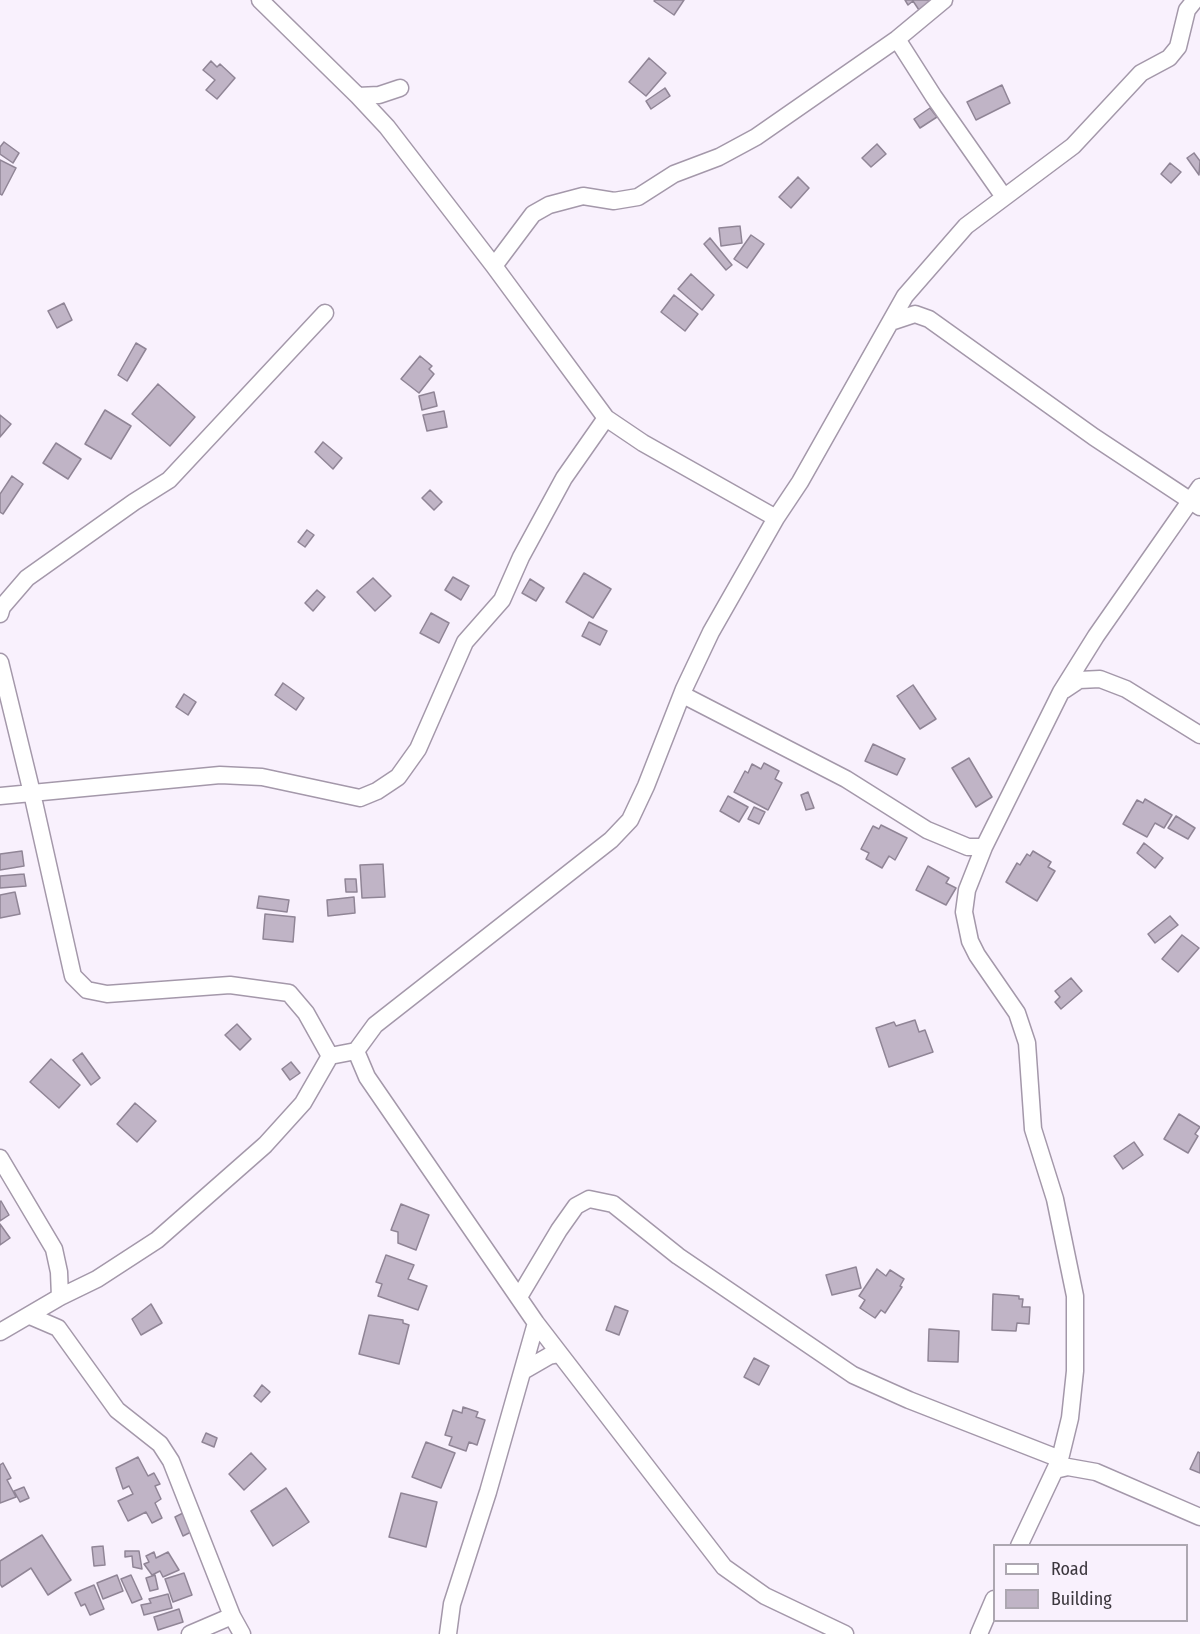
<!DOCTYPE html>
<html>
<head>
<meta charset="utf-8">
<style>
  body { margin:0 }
  #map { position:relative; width:1200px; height:1634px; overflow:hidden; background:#f9f1fd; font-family:"Fira Sans Condensed",sans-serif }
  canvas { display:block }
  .legend { position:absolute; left:993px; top:1544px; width:195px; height:78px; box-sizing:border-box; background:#f9f1fd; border:2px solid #ada7b1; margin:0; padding:8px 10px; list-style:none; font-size:18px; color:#3c373e }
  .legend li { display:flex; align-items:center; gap:12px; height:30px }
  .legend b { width:30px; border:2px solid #ada7b1 }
</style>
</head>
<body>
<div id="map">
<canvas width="1200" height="1634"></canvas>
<ul class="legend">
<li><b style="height:8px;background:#fff"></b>Road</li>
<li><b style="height:16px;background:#c0b4c6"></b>Building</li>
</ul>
</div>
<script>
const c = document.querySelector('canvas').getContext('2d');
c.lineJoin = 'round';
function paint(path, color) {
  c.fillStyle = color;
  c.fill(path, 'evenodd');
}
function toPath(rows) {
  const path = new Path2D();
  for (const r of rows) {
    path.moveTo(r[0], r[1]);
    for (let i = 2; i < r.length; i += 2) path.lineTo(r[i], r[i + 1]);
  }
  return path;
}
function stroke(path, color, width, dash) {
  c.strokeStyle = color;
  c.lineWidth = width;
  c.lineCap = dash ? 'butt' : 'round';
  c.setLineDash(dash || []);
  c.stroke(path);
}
const building = toPath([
  [684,0,674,15,654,1,655,0,684,0],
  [905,0,933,0,919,10,913,1,908,5,905,0],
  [649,58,666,73,646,96,629,82,649,58],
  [211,61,217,67,220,64,235,78,217,99,206,90,215,80,203,70,211,61],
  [1002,85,1010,103,976,120,967,102,1002,85],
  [665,88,670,96,651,109,646,101,665,88],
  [930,108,937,117,920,128,914,119,930,108],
  [4,142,19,153,13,163,0,154,0,147,4,142],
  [877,144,886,154,871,167,862,158,877,144],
  [1194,153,1200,161,1199,175,1187,158,1194,153],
  [0,160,16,168,2,195,0,194,0,160],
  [1170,163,1181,172,1171,183,1161,174,1170,163],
  [798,177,809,188,791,208,779,197,798,177],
  [740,226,742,243,721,246,719,228,740,226],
  [751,235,764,244,747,268,734,259,751,235],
  [710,238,732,265,726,270,704,244,710,238],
  [691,274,714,295,702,310,678,289,691,274],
  [674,295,698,314,685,331,661,312,674,295],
  [64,303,72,320,57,328,48,311,64,303],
  [136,343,146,349,127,381,118,375,136,343],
  [420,356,432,366,429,369,434,374,419,393,401,379,420,356],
  [158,384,195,417,170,446,132,414,158,384],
  [434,392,437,406,422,410,419,396,434,392],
  [105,410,131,426,111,459,85,444,105,410],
  [444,411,447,427,427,431,423,415,444,411],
  [0,415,11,424,0,437,0,415],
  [323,442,342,458,333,469,315,452,323,442],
  [56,443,81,459,68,479,43,463,56,443],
  [12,476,23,484,3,514,0,512,0,494,12,476],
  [430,490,442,502,434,510,422,498,430,490],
  [307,530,314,535,305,547,298,542,307,530],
  [584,573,611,589,593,618,566,602,584,573],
  [453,577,469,586,461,600,445,590,453,577],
  [373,578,391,596,375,611,357,592,373,578],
  [530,579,544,588,536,601,522,593,530,579],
  [317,590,325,597,313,611,305,603,317,590],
  [431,613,449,623,439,643,420,633,431,613],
  [589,622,607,631,600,645,582,636,589,622],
  [283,683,304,698,296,710,275,695,283,683],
  [913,685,936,719,920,729,897,696,913,685],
  [184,694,196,702,188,715,176,707,184,694],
  [873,744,905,759,897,775,865,761,873,744],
  [969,758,992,797,976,807,952,768,969,758],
  [764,763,779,771,775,779,782,783,768,810,734,792,745,771,748,773,752,764,761,769,764,763],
  [808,792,814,808,806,810,801,795,808,792],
  [728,796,748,807,739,822,720,811,728,796],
  [1145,799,1172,815,1164,828,1155,823,1147,837,1123,824,1137,800,1143,803,1145,799],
  [754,807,765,812,759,824,748,819,754,807],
  [1176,816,1195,828,1188,839,1168,828,1176,816],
  [881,825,907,838,895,860,889,856,882,868,866,859,869,853,861,849,873,826,879,829,881,825],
  [1144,843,1163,858,1155,868,1137,853,1144,843],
  [22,851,24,866,0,870,0,854,22,851],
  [1033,851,1051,862,1048,867,1055,871,1037,901,1006,882,1017,863,1020,865,1027,854,1030,856,1033,851],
  [383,864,385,897,362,898,360,865,383,864],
  [928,866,949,878,946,883,956,888,946,905,916,890,928,866],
  [24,874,26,886,0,888,0,876,24,874],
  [345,879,356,879,357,892,346,892,345,879],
  [15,892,20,914,0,918,0,895,15,892],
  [259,896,289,900,287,912,257,908,259,896],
  [354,897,355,913,328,916,327,900,354,897],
  [265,914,295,917,293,942,263,939,265,914],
  [1170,916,1178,925,1155,943,1148,934,1170,916],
  [1182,935,1199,948,1178,972,1162,959,1182,935],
  [1071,978,1082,991,1061,1009,1055,1002,1060,997,1055,991,1071,978],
  [915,1020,919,1032,925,1030,933,1052,889,1067,876,1028,894,1022,896,1026,915,1020],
  [237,1024,251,1039,240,1050,225,1035,237,1024],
  [82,1053,100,1078,91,1085,73,1060,82,1053],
  [51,1059,80,1085,59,1108,30,1082,51,1059],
  [291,1062,300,1073,290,1080,282,1069,291,1062],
  [135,1103,156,1121,137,1142,117,1124,135,1103],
  [1179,1114,1200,1127,1195,1134,1198,1136,1188,1153,1164,1139,1179,1114],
  [1134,1142,1143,1155,1123,1169,1114,1156,1134,1142],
  [1,1201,9,1215,0,1221,0,1202,1,1201],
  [401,1204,429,1215,416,1250,398,1243,398,1232,391,1230,401,1204],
  [0,1224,10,1238,0,1245,0,1224],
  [386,1255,414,1265,408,1279,427,1286,418,1310,378,1296,382,1284,376,1282,386,1255],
  [856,1267,861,1288,832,1295,826,1275,856,1267],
  [877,1269,886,1276,890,1270,904,1279,900,1286,902,1287,885,1313,881,1310,875,1318,860,1308,865,1300,859,1296,877,1269],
  [993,1294,1019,1296,1019,1299,1023,1299,1022,1307,1030,1307,1029,1324,1017,1323,1016,1331,992,1330,993,1294],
  [151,1304,162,1323,141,1335,132,1319,151,1304],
  [615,1306,628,1311,619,1335,606,1330,615,1306],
  [369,1315,403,1320,403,1323,409,1325,399,1364,359,1354,369,1315],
  [929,1329,959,1331,958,1362,928,1361,929,1329],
  [754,1358,769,1366,759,1385,744,1377,754,1358],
  [262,1385,270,1392,261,1402,254,1396,262,1385],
  [463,1407,478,1412,476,1417,485,1420,477,1445,469,1442,466,1451,449,1445,452,1437,445,1435,453,1410,462,1413,463,1407],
  [206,1433,217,1438,214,1447,202,1442,206,1433],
  [426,1442,455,1453,441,1488,412,1477,426,1442],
  [1198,1452,1200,1453,1200,1473,1190,1469,1198,1452],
  [251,1453,266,1469,244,1490,229,1474,251,1453],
  [138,1457,148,1476,154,1473,160,1484,155,1486,161,1499,155,1503,162,1518,152,1523,146,1512,128,1521,118,1501,133,1494,129,1486,123,1489,116,1468,138,1457],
  [3,1463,11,1478,7,1480,16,1497,0,1503,0,1465,3,1463],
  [24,1487,29,1498,20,1502,14,1491,24,1487],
  [286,1488,309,1522,273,1546,251,1511,286,1488],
  [401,1493,437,1502,426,1547,389,1537,401,1493],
  [187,1511,195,1530,183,1536,175,1517,187,1511],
  [42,1535,71,1580,48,1595,31,1568,2,1587,0,1584,0,1561,42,1535],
  [103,1546,105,1565,94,1566,92,1547,103,1546],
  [125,1551,139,1551,142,1569,133,1567,132,1556,125,1557,125,1551],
  [154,1552,156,1558,168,1552,179,1570,163,1577,160,1571,152,1575,144,1564,149,1562,146,1556,154,1552],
  [184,1573,192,1595,173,1602,165,1579,184,1573],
  [117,1575,123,1591,103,1599,97,1583,117,1575],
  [131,1575,142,1599,132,1603,121,1579,131,1575],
  [155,1575,158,1589,150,1591,146,1578,155,1575],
  [94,1585,104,1609,90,1615,85,1604,81,1606,75,1593,94,1585],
  [168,1594,172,1608,144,1615,141,1605,151,1603,149,1599,168,1594],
  [179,1609,183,1622,158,1630,154,1617,179,1609]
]);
paint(building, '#c0b4c6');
stroke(building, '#908596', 1.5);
const minor = toPath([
  [260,0,358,96,387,127,494,266,606,418,643,443,776,518],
  [897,39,934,97,1004,197],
  [358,96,379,95,400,88],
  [494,266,533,214,549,205,583,196,614,201,638,197,674,174,719,157,756,137,897,39,944,0],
  [891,322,915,314,929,319,1094,437,1200,507],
  [0,614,2,607,27,578,134,502,169,480,325,313],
  [0,662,32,793,73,976,87,990,107,994,230,985,289,993,306,1013,330,1056],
  [1064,690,1079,680,1100,679,1126,689,1200,735],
  [683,695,846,779,927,830,968,847,984,847],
  [0,796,220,775,262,777,360,798,377,791,398,777,418,749,465,642,502,600,521,557,564,478,606,418],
  [0,1158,54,1249,59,1272,60,1297],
  [519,1297,559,1230,576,1206,589,1199,613,1204,678,1256,853,1375,909,1400,1060,1459],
  [30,1316,58,1328,117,1410,160,1444,171,1461,232,1616,242,1634],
  [0,1332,60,1297,97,1279,157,1240,265,1145,303,1103,330,1056,356,1051],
  [523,1371,549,1356,559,1354],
  [1055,1470,1068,1467,1096,1472,1200,1517],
  [1019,1546,1060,1459,1070,1418,1075,1371,1075,1296,1055,1199,1033,1129,1027,1043,1017,1013,977,955,970,941,964,912,967,890,984,847,1061,692,1096,636,1200,487],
  [190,1634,232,1616],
  [448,1634,452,1604,488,1492,536,1323],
  [845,1634,765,1596,724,1567,536,1323,367,1077,356,1051,375,1025,611,840,630,820,646,786,684,689,711,632,776,518,800,482,905,296,966,226,1073,146,1141,73,1169,58,1178,47,1187,10,1195,0],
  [979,1634,994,1599]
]);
stroke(minor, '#a498aa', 19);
stroke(minor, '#fff', 16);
</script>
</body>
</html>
